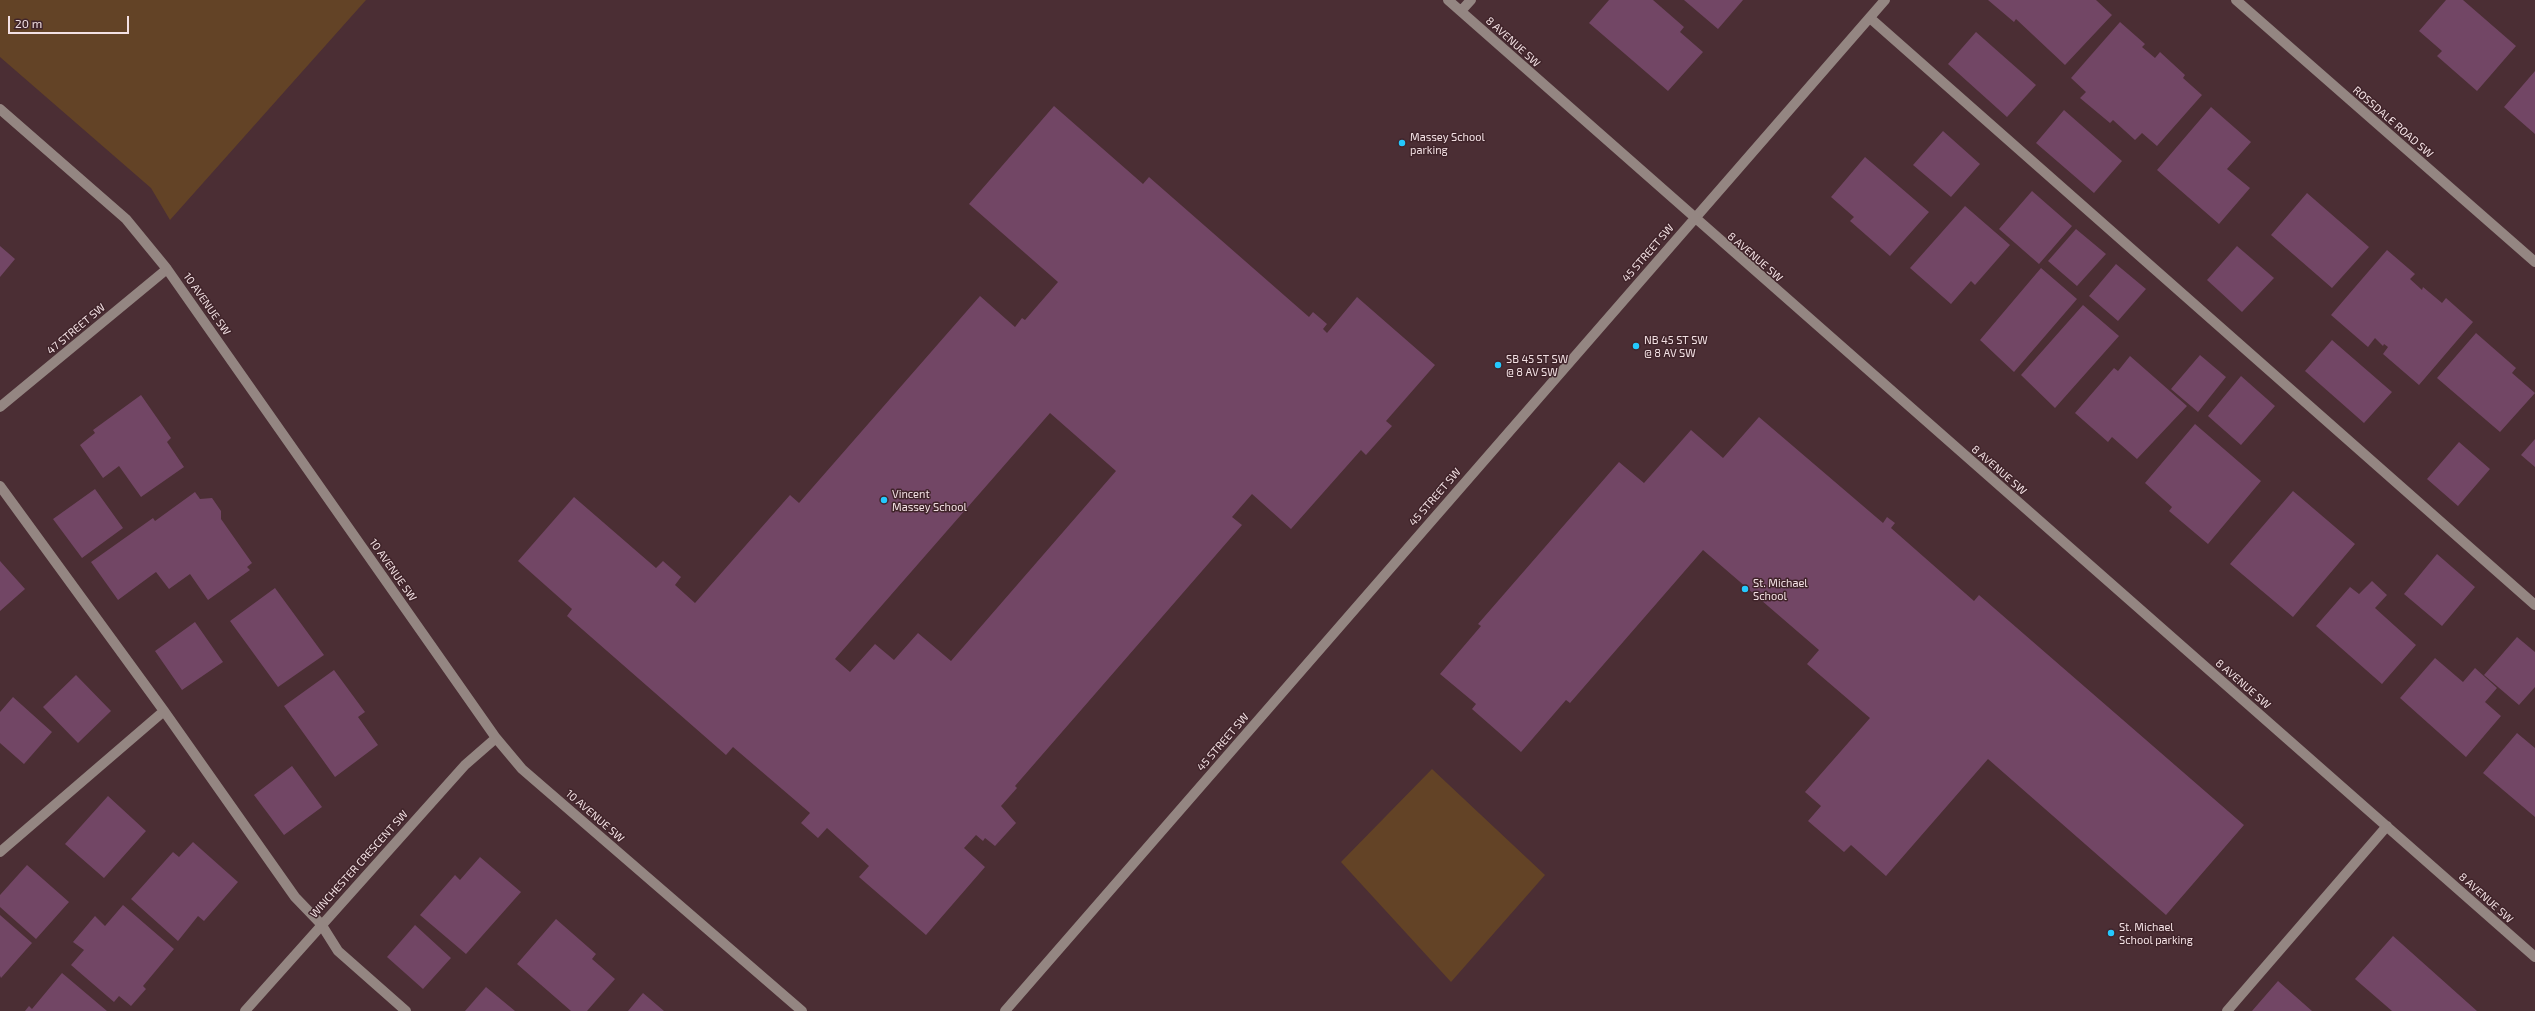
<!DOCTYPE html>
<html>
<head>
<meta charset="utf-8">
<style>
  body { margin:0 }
  #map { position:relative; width:2535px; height:1011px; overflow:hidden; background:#4b2e34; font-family:"Exo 2",sans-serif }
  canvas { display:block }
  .scale { position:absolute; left:8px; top:16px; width:121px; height:18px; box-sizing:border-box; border:2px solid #f3e1e4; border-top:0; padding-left:5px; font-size:12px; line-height:14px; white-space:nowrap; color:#f3e1e4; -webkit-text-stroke:3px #40242a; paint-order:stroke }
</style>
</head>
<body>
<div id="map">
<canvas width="2535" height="1011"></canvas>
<div class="scale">20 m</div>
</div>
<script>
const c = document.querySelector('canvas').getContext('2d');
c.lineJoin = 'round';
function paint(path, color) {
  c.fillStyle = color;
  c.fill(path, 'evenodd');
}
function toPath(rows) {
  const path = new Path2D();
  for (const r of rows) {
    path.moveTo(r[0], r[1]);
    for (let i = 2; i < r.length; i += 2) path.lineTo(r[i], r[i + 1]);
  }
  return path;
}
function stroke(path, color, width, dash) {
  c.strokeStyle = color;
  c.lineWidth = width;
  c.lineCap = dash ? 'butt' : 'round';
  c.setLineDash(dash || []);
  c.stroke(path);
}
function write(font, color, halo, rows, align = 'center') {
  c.font = font + ' "Exo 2",sans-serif';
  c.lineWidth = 3;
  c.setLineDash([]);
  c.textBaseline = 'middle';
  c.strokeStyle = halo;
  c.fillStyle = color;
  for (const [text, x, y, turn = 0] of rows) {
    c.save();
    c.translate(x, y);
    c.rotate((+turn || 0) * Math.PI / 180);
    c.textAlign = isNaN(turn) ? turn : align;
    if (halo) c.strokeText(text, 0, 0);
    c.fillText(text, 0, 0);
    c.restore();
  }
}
paint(toPath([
  [0,0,366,0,170,220,151,188,0,57],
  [1432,769,1545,875,1451,982,1341,862]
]), '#634326');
paint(toPath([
  [1609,0,1653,0,1684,27,1680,32,1703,52,1668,91,1589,23],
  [1684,0,1743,0,1718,29],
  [1988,0,2096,0,2112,15,2065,65,2016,19,2014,22],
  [2446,0,2463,0,2516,46,2477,91,2437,56,2442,51,2419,31],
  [2120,22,2145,44,2142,47,2155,58,2160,52,2185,75,2183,78,2202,95,2157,146,2142,133,2135,140,2113,120,2110,123,2080,98,2086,92,2071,78],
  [1976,32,2036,85,2007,117,1948,64],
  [2535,71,2535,134,2504,107],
  [1054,106,1143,184,1149,177,1309,317,1313,312,1327,324,1323,329,1327,333,1357,297,1435,365,1386,421,1392,426,1366,455,1361,450,1291,529,1252,494,1232,517,1242,525,1015,786,1017,788,1001,806,1016,823,995,846,985,838,983,841,976,835,964,848,985,867,926,935,859,877,869,866,827,828,818,838,801,823,810,813,733,747,726,755,567,616,572,609,518,561,574,497,656,568,663,561,681,577,675,585,695,603,790,495,799,503,980,296,1015,327,1022,318,1025,320,1058,282,969,204],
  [1050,413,1116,471,951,661,918,633,894,660,875,644,850,672,835,659],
  [2211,107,2251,142,2227,169,2250,188,2219,224,2157,170],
  [2064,110,2122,161,2094,193,2036,143],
  [1943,131,1980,164,1951,197,1913,165],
  [1865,157,1929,212,1890,256,1850,221,1854,217,1831,197],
  [2032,191,2072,226,2039,264,1999,229],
  [2307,193,2369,247,2332,288,2271,235],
  [1965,206,2010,245,1975,285,1971,281,1951,304,1910,268],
  [2076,229,2106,254,2077,286,2048,261],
  [0,246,15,259,0,277],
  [2237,246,2274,278,2242,312,2207,280],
  [2387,250,2415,274,2410,279,2422,290,2423,287,2442,303,2446,298,2473,322,2419,385,2383,354,2388,347,2384,344,2383,346,2375,338,2368,347,2331,315],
  [2116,264,2146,289,2118,321,2089,296],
  [2041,268,2077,299,2014,372,1980,340],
  [2083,305,2119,336,2055,408,2021,375],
  [2476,333,2516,368,2512,373,2535,393,2500,432,2437,378],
  [2332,340,2392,392,2364,423,2305,371],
  [2200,355,2226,377,2198,412,2171,389],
  [2130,356,2187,406,2137,459,2112,437,2108,442,2075,413,2114,368,2118,371],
  [2241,376,2275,406,2241,445,2208,416],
  [141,395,171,438,167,442,184,467,141,497,119,466,103,478,80,445,95,433,93,430],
  [1759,417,1883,523,1887,517,1895,523,1891,528,1974,601,1979,595,2244,825,2166,915,1988,759,1886,876,1851,845,1844,852,1808,821,1821,806,1805,792,1870,718,1807,664,1819,650,1703,550,1570,703,1566,700,1521,752,1472,709,1476,704,1440,674,1481,626,1478,624,1619,462,1644,483,1691,430,1723,458],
  [2195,424,2261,481,2208,544,2169,511,2172,507,2145,483],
  [2535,439,2535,467,2521,455],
  [2459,442,2490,469,2458,506,2427,479],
  [95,489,123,528,82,558,53,519],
  [2293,491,2355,544,2293,617,2230,564],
  [195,492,200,499,212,498,221,511,221,519,252,563,247,567,250,570,208,600,190,574,169,589,156,572,118,600,91,562,153,518,155,521],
  [2437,554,2475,587,2442,626,2404,594],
  [0,561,25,589,0,611],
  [2372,581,2387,595,2375,608,2416,645,2382,684,2316,626,2350,587,2359,594],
  [275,588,324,655,278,687,230,621],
  [195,622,223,662,182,690,155,651],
  [2517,637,2535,652,2535,687,2519,705,2484,675],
  [2435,658,2463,682,2475,668,2497,688,2485,702,2501,716,2466,757,2400,698],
  [334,670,365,712,358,717,378,745,335,777,284,706],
  [76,675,111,711,78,743,43,707],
  [13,697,52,732,24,764,0,743,0,712],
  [2517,733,2535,748,2535,817,2483,773],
  [292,766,322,807,284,835,254,795],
  [108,796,146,831,104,878,65,844],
  [193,842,238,882,204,921,198,916,178,941,131,899,173,852,179,857],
  [480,857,521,892,466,954,420,915,455,875,460,880],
  [27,865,69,902,36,939,0,907,0,895],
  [123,905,174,949,143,986,146,989,131,1006,119,996,114,1002,71,965,84,950,73,942,95,916,105,926],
  [0,915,32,943,1,978,0,976],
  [556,919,596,954,592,959,615,979,587,1011,571,1011,517,964],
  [415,925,451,958,423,989,387,957],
  [2393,936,2477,1011,2392,1011,2355,979],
  [62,973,107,1011,25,1011,29,1006,32,1009],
  [2278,981,2312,1011,2252,1011],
  [486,987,515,1011,465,1011],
  [643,993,664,1011,628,1011]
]), '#724665');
stroke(toPath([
  [1448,0,2535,957],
  [2236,0,2535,262],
  [1461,11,1471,0],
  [1870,18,2535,605],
  [0,109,126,219,167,269,496,738,522,769,802,1011],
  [0,407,167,269],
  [0,486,164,711,295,897,321,924,338,951,406,1011],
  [0,852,164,711],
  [245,1011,465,765,496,738],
  [1005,1011,1885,0],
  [2227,1011,2387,826]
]), '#948682', 10);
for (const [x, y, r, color] of [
  [1402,143,4,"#24c9fe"],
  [1636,346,4,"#24c9fe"],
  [1498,365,4,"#24c9fe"],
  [884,500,4,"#24c9fe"],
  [1745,589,4,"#24c9fe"],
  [2111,933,4,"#24c9fe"]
]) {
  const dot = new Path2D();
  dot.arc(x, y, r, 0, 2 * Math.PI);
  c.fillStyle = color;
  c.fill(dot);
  stroke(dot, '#40242a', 1.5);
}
write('11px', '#f3e1e4', '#40242a', [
  ["8 AVENUE SW",1513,42,42],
  ["ROSSDALE ROAD SW",2393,122,41],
  ["45 STREET SW",1648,253,-49],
  ["8 AVENUE SW",1755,257,41],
  ["10 AVENUE SW",207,304,55],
  ["47 STREET SW",76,329,-40],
  ["8 AVENUE SW",1999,470,41],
  ["45 STREET SW",1435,497,-49],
  ["10 AVENUE SW",393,570,55],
  ["8 AVENUE SW",2243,684,41],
  ["45 STREET SW",1223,742,-49],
  ["10 AVENUE SW",595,816,41],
  ["WINCHESTER CRESCENT SW",359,864,-48],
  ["8 AVENUE SW",2486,898,42]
]);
write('11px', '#f3e1e4', '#40242a', [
  ["Massey School",1410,137],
  ["parking",1410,150],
  ["NB 45 ST SW",1644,340],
  ["@ 8 AV SW",1644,353],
  ["SB 45 ST SW",1506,359],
  ["@ 8 AV SW",1506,372],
  ["Vincent",892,494],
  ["Massey School",892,507],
  ["St. Michael",1753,583],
  ["School",1753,596],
  ["St. Michael",2119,927],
  ["School parking",2119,940]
], 'left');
</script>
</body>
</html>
